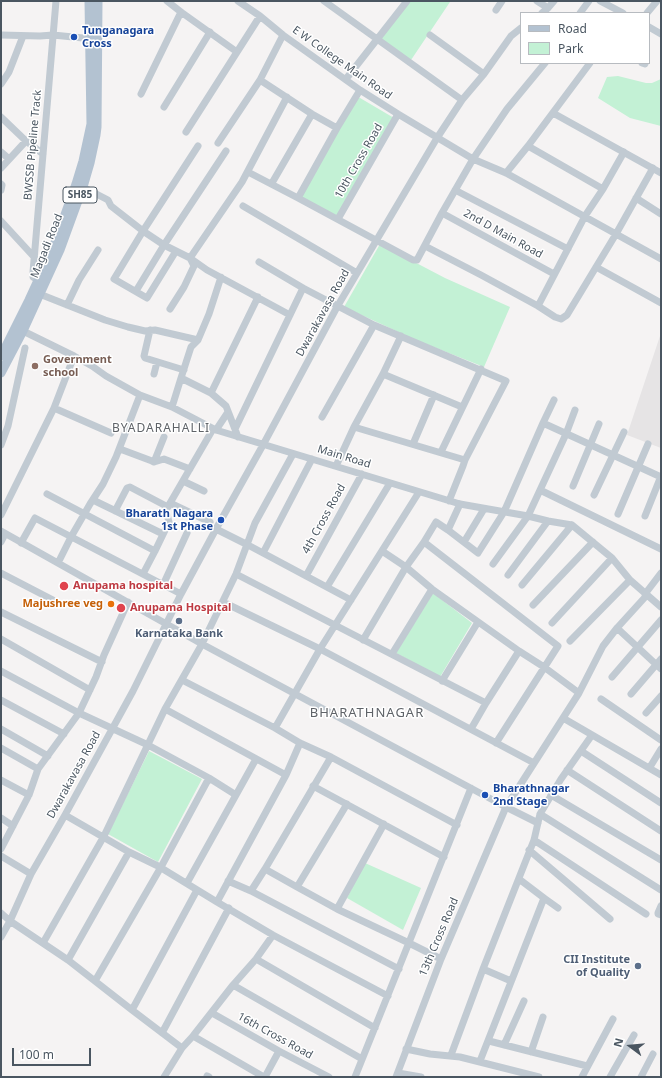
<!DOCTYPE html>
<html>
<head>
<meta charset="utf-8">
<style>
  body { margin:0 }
  #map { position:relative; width:662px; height:1078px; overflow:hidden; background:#f5f3f3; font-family:"Noto Sans",sans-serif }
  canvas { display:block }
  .frame { position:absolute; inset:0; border:2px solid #4a5661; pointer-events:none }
  .legend { position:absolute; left:520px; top:12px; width:130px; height:52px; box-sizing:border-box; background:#fff; border:1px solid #b7bbc0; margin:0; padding:5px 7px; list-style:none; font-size:12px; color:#4a5661 }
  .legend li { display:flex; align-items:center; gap:8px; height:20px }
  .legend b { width:20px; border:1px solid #b7bbc0 }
  .north { position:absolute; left:610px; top:1026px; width:40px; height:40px; -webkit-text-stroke:3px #fff; paint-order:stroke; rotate:286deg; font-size:11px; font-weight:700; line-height:16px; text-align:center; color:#4a5661 }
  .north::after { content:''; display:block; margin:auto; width:14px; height:18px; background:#4a5661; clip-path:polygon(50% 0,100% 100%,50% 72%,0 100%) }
  .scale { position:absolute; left:12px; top:1048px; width:79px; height:18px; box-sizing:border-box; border:2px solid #4a5661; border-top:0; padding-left:5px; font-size:12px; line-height:14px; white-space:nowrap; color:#4a5661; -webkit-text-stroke:3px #fff; paint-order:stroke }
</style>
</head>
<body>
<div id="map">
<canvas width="662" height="1078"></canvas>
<div class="frame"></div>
<ul class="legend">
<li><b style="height:5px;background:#b3c2d1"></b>Road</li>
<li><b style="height:11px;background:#c3f1d5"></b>Park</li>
</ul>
<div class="north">N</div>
<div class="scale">100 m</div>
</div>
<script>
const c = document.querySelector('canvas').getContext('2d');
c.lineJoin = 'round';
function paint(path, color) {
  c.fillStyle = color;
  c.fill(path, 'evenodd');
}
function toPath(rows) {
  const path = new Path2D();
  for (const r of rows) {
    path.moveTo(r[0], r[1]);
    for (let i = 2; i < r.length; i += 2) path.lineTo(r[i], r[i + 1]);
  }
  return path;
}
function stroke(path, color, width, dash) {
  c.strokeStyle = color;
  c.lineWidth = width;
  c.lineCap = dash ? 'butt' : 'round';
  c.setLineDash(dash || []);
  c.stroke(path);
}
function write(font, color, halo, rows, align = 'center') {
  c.font = font + ' "Noto Sans",sans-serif';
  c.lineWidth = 3;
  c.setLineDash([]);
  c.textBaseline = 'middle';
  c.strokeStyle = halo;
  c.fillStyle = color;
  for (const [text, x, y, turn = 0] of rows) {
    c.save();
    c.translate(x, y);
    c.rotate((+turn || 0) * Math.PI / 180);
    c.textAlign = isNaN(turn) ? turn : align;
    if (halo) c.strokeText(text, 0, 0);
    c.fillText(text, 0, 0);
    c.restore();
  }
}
paint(toPath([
  [661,333,661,448,627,435]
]), '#e6e4e5');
paint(toPath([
  [409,1,448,1,450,2,411,60,380,39],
  [618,76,646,83,652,83,661,79,661,126,630,118,598,98,607,77],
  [355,95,394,118,336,217,297,195],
  [380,244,445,278,510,307,484,367,416,340,344,307],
  [433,593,472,623,440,677,396,653],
  [149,751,202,779,158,862,108,834],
  [365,863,421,888,403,930,347,898]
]), '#c3f1d5');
stroke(toPath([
  [167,1,181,12,237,52],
  [238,1,260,16,283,35,360,90,398,114,473,159,506,173,661,259],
  [324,1,462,100],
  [537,1,548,8],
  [600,1,623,13],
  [496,10,502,1],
  [542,13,548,8,554,1],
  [580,13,589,1],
  [647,13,657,1],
  [649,27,661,34],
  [1,35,40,36,53,35,93,39],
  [430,35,484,74],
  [642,63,645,64],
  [346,79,407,1],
  [260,80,312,114,337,128],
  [1,84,9,72,23,36],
  [360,90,337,128,298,198,413,260,417,260,442,213,473,159,507,109,545,63],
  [141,94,181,12],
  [287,97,242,182,190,258,207,270,290,315],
  [164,107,210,32],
  [553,113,661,173],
  [1,117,26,141],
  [186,132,260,16],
  [218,143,260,80,283,35],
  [528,146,603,189],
  [1,152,9,159],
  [1,168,26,141,43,154],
  [248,172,298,198],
  [506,173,528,146,590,63],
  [272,183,312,114],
  [1,184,2,185,1,190],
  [83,187,108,200,111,206,143,231,164,245,190,258,194,266,184,287,170,309],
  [455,190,568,249],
  [636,198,661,214],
  [243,206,357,273],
  [442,213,554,274],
  [338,219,398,114],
  [1,221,35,258],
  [425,246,481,275,538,306,555,317,561,319,567,315,616,234,653,168],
  [176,251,147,298,114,279,143,231,198,146],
  [259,262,303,288,374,325,506,381,465,460,463,466,449,501],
  [596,267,661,303],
  [41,282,33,277,33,272,56,1],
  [136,291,164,245,226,151],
  [37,293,105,320,128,327,145,331,155,330,198,340,191,347,181,378,211,393,226,406,238,437],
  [67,305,79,280,98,250],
  [538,306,585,216,603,189,624,152],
  [150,330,144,356,145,358,184,370],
  [198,340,209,314,221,277],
  [74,356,92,366,106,376,140,395,172,407,216,430,460,504,528,516,548,521,572,525,612,558,630,580,661,607],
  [154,374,157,362],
  [383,374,462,407],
  [211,393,258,297],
  [172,407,181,378],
  [54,408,111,433],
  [322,417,374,325],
  [543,423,554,400],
  [354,427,465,460],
  [235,429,303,288],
  [216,430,228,412],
  [413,444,434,395],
  [1,445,8,426,25,348],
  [120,449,152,461,154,462,164,459,190,469],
  [441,452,481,369],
  [154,462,164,437],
  [336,466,354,427,383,374,401,336],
  [183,481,204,491],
  [573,486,599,424],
  [540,490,661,549],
  [47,494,155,551],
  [594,495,624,432],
  [93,500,163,534],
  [170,503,210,522],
  [115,511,127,488,130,487,168,507],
  [618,514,648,444],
  [1,515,54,408,74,356,23,331],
  [645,516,661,476],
  [216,529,248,545,351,600],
  [448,530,460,504],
  [1,531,202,644,506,807,538,823],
  [1,542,5,534],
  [424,542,558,646,496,743],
  [464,542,484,509],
  [21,543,35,518,181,594],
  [382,551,406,567,432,589,519,651,544,667,579,693],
  [263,553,312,459],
  [58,563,71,537,90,504,103,484,116,457,140,395],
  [493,564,528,516,566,434,575,410],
  [1,573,53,600],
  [143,574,155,551,169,522,166,510,213,429],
  [236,574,486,703,519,651],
  [508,575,548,521],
  [306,576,362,474],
  [163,585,187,533],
  [522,585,572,525],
  [327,587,390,483],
  [645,594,661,573],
  [223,602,320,649,534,763],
  [533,605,593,542],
  [1,612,102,662],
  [552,623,612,558],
  [617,628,661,669],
  [1,639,90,690],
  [363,640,406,567,424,542,436,522,448,530,478,553,504,512,543,423,661,477],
  [570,641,630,580],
  [392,654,432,589],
  [1,671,79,713,148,745,209,778,236,795],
  [612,677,661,620],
  [182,680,275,728,300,743,331,757,457,825],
  [442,681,478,622],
  [631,694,661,659],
  [601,699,661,740],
  [1,700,64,734],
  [165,709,286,775],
  [646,713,661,696],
  [563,718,661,775],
  [275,728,320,649,419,492],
  [1,729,48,756],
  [471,729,486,703],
  [1,748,38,769],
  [581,751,661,803],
  [650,767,661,749],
  [567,770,661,831],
  [1,780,29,795],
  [313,786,444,857],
  [551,795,661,860],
  [347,804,297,887,337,909,409,943,441,959],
  [540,814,661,890],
  [65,815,129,852,158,866,217,902,273,935,388,996],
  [1,818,13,826],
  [534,840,646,914],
  [1,849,29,795,38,769,79,713,96,677,104,655,128,602],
  [529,850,610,919],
  [1,856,31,874],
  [228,881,251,891,399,969],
  [187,883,256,759],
  [297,887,265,869,331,757],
  [251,891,265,869],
  [544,898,558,908],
  [217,902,286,775,300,743],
  [661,906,658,913,658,914,661,915],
  [337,909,384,824],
  [1,913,10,921,68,960,132,1010,182,1048,193,1036,233,985,256,959,273,935],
  [1,937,10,921,31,874,65,815,133,691,181,594,216,529,263,445,337,307,437,138,462,100,484,74,511,36,521,28],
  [43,943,104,836,165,709,202,644,236,574,255,523,293,454],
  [256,959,375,1028],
  [68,960,129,852],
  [483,969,511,981],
  [95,981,161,867,209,778],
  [233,985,362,1059],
  [132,1010,197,890],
  [212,1013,279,1051,329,1077],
  [162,1033,229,908],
  [193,1036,264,1077],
  [489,1041,587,1066],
  [504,1045,524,1001],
  [406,1049,430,1054,460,1057,539,1077],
  [531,1052,543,1017],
  [451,1055,483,969,534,840,540,814,561,779,592,735],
  [480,1061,544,898,519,879],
  [398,1073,421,1077],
  [207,1076,209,1077],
  [164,1077,182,1048],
  [265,1077,279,1051],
  [355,1077,471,788],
  [396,1077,441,959,506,807,579,693,603,646,617,628,647,595],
  [582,1077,613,1019],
  [610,1077,634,1035],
  [641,1077,653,1054]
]), '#c1cad2', 7);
stroke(toPath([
  [1,356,29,300,53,248,76,184,83,161,91,124,89,1],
  [1,373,23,331,60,250,83,187,90,163,96,135,97,127,98,1]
]), '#b3c2d1', 9);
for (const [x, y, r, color] of [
  [74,37,4,"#1a4fb4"],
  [35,366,4,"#8d6e63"],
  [221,520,4,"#1a4fb4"],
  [64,586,5,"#e0444e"],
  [111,604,4,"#e8710a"],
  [121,608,5,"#e0444e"],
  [179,621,4,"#5c6f8a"],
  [485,795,4,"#1a4fb4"],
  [638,966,4,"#5c6f8a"]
]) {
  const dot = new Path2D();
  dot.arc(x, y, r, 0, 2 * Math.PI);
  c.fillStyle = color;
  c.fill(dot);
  stroke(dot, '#fff', 1.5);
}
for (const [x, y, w] of [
  [80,195,34]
]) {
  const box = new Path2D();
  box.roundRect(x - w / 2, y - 8, w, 16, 3);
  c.fillStyle = '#fff';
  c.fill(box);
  stroke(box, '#4a5661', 1);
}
write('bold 10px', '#4a5661', null, [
  ["SH85",80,195]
]);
write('bold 11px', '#164399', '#fff', [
  ["Tunganagara",82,31],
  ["Cross",82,44],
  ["Bharath Nagara",213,514,"right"],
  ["1st Phase",213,527,"right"],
  ["Bharathnagar",493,789],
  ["2nd Stage",493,802]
], 'left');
write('11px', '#4a5661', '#fff', [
  ["E W College Main Road",342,63,35],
  ["BWSSB Pipeline Track",33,145,-85],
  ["10th Cross Road",359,161,-60],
  ["2nd D Main Road",503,234,29],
  ["Magadi Road",47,246,-68],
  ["Dwarakavasa Road",323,313,-61],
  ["Main Road",344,457,17],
  ["4th Cross Road",324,519,-61],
  ["Dwarakavasa Road",74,775,-61],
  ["13th Cross Road",439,937,-67],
  ["16th Cross Road",275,1036,29]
]);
write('bold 11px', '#785e54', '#fff', [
  ["Government",43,360],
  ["school",43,373]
], 'left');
write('bold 11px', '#be3a42', '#fff', [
  ["Anupama hospital",73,586],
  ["Anupama Hospital",130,608]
], 'left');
write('bold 11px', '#c56008', '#fff', [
  ["Majushree veg",103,604]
], 'right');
write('bold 11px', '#4e5e75', '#fff', [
  ["Karnataka Bank",179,634],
  ["CII Institute",630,960,"right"],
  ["of Quality",630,973,"right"]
]);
c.letterSpacing = '1px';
write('12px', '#5f6368', '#fff', [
  ["BYADARAHALLI",161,429]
]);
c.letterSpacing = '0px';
c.letterSpacing = '1px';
write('13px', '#5f6368', '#fff', [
  ["BHARATHNAGAR",367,713]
]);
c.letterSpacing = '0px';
</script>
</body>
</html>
